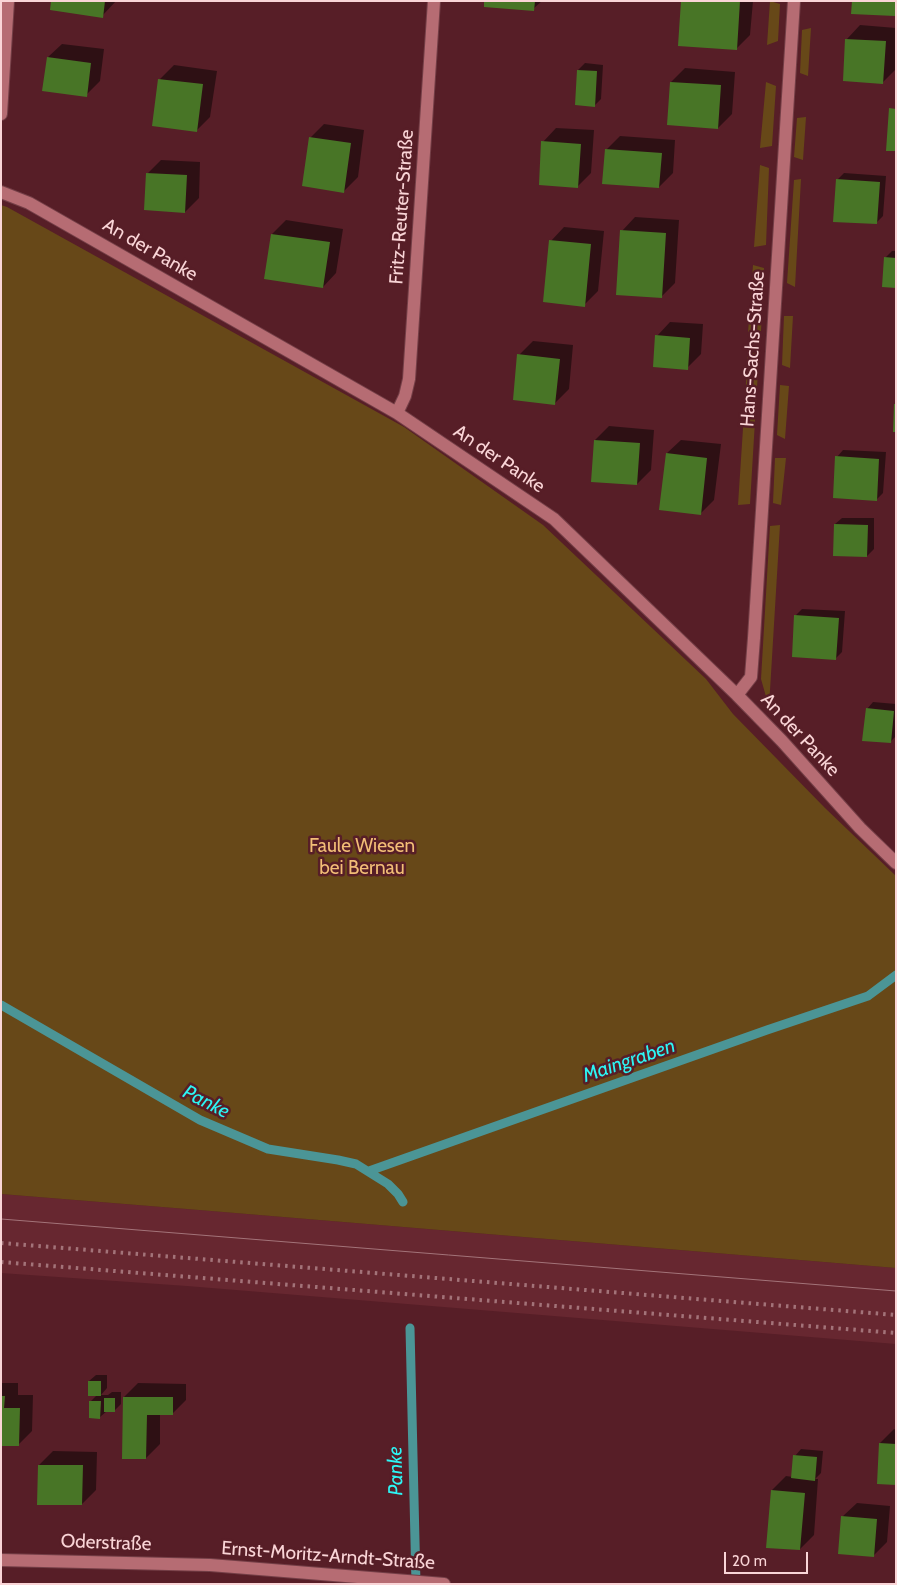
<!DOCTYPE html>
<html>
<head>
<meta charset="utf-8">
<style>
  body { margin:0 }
  #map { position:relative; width:897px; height:1585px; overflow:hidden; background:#571e27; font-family:Cabin,sans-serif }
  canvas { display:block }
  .frame { position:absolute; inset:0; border:2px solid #fad5d7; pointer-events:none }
  .scale { position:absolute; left:724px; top:1552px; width:84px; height:22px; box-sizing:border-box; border:2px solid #fad5d7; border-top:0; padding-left:6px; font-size:15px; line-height:18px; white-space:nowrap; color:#fad5d7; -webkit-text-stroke:4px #571e27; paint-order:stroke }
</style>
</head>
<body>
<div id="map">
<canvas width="897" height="1585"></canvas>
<div class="frame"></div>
<div class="scale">20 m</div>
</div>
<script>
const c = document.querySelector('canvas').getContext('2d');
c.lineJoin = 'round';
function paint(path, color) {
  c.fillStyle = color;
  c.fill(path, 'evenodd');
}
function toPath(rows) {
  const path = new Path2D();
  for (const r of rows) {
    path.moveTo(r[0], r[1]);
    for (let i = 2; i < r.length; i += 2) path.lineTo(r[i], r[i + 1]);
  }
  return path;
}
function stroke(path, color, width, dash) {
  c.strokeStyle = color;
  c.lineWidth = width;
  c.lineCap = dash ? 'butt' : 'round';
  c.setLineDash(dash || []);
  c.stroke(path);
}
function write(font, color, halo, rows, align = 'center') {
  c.font = font + ' Cabin,sans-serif';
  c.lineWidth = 5;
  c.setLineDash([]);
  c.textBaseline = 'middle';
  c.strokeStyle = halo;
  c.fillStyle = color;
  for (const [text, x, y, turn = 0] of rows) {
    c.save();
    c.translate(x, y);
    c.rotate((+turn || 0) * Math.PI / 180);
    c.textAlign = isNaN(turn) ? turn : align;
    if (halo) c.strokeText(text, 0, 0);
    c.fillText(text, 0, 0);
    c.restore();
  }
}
paint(toPath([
  [1,1194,199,1210,896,1268,896,1344,187,1286,1,1273]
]), '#672730');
paint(toPath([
  [770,1,780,4,778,41,767,45],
  [811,28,808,76,800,73,802,30],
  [766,82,776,86,772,146,760,148],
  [806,117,803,160,794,157,797,118],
  [760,165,769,168,766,245,754,247],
  [801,179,795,287,787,283,794,180],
  [1,205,7,207,404,427,543,525,706,679,733,714,825,808,896,876,896,1268,199,1210,1,1194],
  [753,265,764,268,761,331,748,333],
  [784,316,793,316,790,368,782,365],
  [748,352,759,354,750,504,738,505],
  [780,385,789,386,785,439,777,435],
  [775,458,786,458,781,505,773,503],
  [780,525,769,707,761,679,770,526]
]), '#674818');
paint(toPath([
  [52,1,116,1,102,16],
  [486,1,542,1,533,9],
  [683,1,753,1,750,35,736,49],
  [860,25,896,28,896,69,883,82,847,39],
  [62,44,104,49,100,81,86,95,48,57],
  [585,63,603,65,601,99,594,106,578,70],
  [174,65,217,71,210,117,196,131,160,79],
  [685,68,735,72,732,114,718,128,671,82],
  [324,124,364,130,358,177,344,191,310,138],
  [556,128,594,130,591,173,577,187,543,142],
  [620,136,675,140,673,173,659,187,606,150],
  [161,160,200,162,199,198,185,212,147,174],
  [844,173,886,176,883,216,876,223,837,180],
  [635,217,679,220,675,283,661,297,622,231],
  [286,220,343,229,336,273,323,287,272,234],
  [564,227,604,231,598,291,584,305,551,241],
  [892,251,896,251,896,286,885,258],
  [670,322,703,324,701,354,687,368,657,336],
  [533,341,573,345,569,389,555,403,519,355],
  [609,426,654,430,651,470,637,484,595,440],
  [681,440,721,444,714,500,700,514,667,453],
  [843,450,886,452,883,493,876,500,837,457],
  [842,518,874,518,874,549,867,556,835,524],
  [802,609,845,611,842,652,835,659,796,615],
  [873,702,896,704,896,736,890,742,867,709],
  [96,1375,107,1375,107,1388,101,1395,108,1395,112,1392,121,1392,121,1404,114,1411,107,1411,100,1417,91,1401,97,1395,89,1381],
  [1,1383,18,1383,18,1395,33,1395,32,1431,18,1445,1,1444],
  [138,1383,186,1384,186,1400,172,1414,160,1414,160,1444,146,1458,124,1397],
  [894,1429,896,1430,896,1484,880,1443],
  [801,1449,823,1451,821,1473,815,1479,818,1479,814,1535,800,1549,772,1490,786,1476,793,1477,795,1456],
  [53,1451,97,1452,96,1490,82,1504,39,1465],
  [857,1503,890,1506,887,1542,873,1556,843,1516]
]), '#0007');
stroke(toPath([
  [1,1005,200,1120,268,1149,338,1160,356,1164,388,1184,398,1194,403,1202],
  [369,1171,767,1030,868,996,896,975],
  [410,1328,416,1584]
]), '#4b9596', 9);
paint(toPath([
  [51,1,105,1,103,18,50,10],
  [484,1,535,1,534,11,484,7],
  [681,1,740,1,737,50,678,46],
  [852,1,896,1,895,16,851,14],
  [845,39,886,41,883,84,843,81],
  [47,57,91,63,87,97,42,91],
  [577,70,597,71,595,107,575,105],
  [158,79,203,84,197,132,152,126],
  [670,82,721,85,718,129,667,125],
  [889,108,896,109,896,151,886,151],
  [309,137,351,143,344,193,302,186],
  [541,141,581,144,578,188,539,185],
  [605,149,662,153,659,188,602,184],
  [146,173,187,175,185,213,144,210],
  [836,179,880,182,877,224,833,222],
  [620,230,666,233,662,298,616,295],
  [271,234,330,242,323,288,264,279],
  [549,240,591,244,585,307,543,302],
  [884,257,896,258,896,288,882,287],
  [655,335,690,338,688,370,653,367],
  [517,354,560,359,555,405,513,400],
  [894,404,896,404,896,432,893,432],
  [594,440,640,443,637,485,591,482],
  [666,453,707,458,701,515,659,510],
  [835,456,879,459,877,501,833,498],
  [834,524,868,525,867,557,833,556],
  [794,615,839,618,836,660,792,657],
  [866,708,894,711,891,743,862,741],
  [88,1381,101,1381,101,1396,88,1396],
  [1,1396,5,1396,4,1408,20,1408,19,1446,1,1446],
  [123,1397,173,1397,173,1415,147,1415,146,1459,122,1459],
  [104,1398,115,1398,115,1412,104,1412],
  [89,1401,101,1401,100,1419,89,1418],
  [879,1443,896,1444,896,1485,877,1484],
  [793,1455,817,1457,815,1481,791,1478],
  [38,1465,83,1465,82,1505,37,1505],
  [771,1490,805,1493,800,1550,766,1548],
  [841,1516,877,1519,874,1557,838,1554]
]), '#487526');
const minor = toPath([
  [1,114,8,1],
  [1,192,29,203,397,413,554,519,737,695,782,741,860,828,896,863],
  [397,413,405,396,409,379,434,1],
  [737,695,751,677,754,638,794,1],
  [1,1560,210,1565,444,1584]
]);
stroke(minor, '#743f47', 14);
stroke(minor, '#b66c73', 12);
stroke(toPath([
  [1,1219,896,1291]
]), '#a37379', 1);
stroke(toPath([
  [1,1243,896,1315],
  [1,1262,896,1333]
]), '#a37379', 4, [2.5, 5]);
write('19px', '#fad5d7', '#571e27', [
  ["Fritz-Reuter-Straße",402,207,-86],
  ["An der Panke",150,250,30],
  ["Hans-Sachs-Straße",753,349,-86],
  ["An der Panke",499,459,34],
  ["An der Panke",800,735,47],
  ["Oderstraße",106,1543,2],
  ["Ernst-Moritz-Arndt-Straße",328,1556,4]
]);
write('19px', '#f2be76', '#571e27', [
  ["Faule Wiesen",362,846],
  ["bei Bernau",362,868]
]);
write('italic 20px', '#2df5f4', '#571e27', [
  ["Maingraben",629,1061,-19],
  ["Panke",206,1102,27],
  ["Panke",396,1471,-91]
]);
</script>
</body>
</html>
